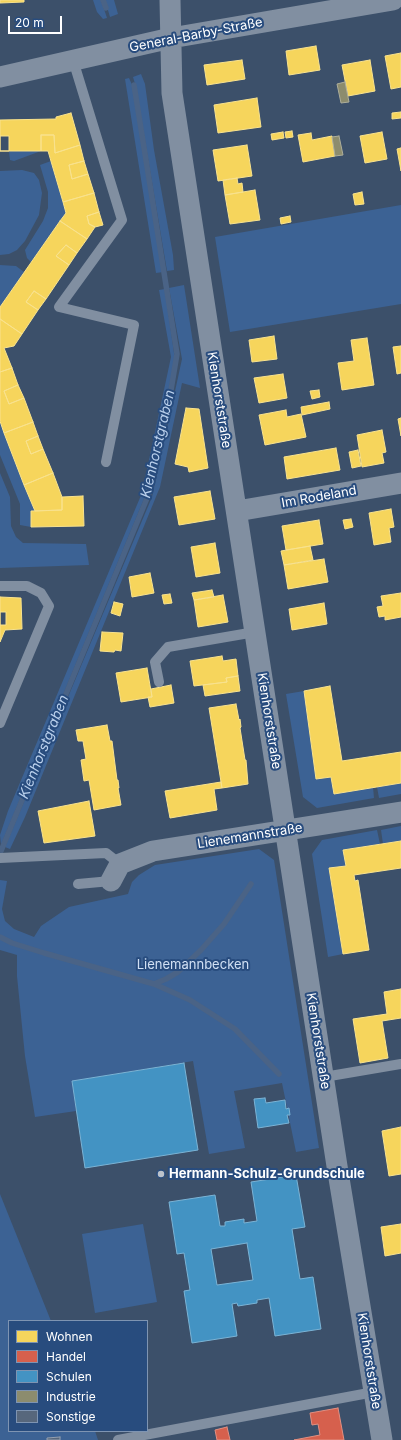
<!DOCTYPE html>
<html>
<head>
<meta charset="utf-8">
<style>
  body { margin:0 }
  #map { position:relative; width:401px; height:1440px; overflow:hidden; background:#3c506a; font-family:Inter,sans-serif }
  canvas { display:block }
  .legend { position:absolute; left:8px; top:1320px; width:140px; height:112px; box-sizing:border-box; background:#284c7e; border:1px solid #7e94b2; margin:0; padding:5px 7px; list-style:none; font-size:12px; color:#fff }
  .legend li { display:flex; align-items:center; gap:8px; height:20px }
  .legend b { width:20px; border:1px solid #7e94b2 }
  .scale { position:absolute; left:8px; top:16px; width:54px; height:18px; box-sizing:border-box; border:2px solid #fff; border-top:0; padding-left:5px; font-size:12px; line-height:14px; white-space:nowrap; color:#fff; -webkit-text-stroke:3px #284c7e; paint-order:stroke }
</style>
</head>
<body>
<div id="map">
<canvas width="401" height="1440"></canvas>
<ul class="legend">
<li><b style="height:11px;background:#f6d55c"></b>Wohnen</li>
<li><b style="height:11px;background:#d6604d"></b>Handel</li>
<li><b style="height:11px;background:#4393c3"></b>Schulen</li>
<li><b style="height:11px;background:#8c8c6e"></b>Industrie</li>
<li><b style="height:11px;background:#57677c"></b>Sonstige</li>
</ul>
<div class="scale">20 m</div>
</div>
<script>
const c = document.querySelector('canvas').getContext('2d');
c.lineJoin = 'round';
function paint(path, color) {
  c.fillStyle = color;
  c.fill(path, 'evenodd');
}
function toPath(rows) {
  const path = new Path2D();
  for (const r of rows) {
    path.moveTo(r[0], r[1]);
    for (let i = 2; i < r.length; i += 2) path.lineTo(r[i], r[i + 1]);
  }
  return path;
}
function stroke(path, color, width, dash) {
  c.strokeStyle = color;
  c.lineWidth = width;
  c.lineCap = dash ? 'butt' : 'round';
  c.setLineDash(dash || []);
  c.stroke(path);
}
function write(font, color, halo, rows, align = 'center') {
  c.font = font + ' Inter,sans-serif';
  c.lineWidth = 4;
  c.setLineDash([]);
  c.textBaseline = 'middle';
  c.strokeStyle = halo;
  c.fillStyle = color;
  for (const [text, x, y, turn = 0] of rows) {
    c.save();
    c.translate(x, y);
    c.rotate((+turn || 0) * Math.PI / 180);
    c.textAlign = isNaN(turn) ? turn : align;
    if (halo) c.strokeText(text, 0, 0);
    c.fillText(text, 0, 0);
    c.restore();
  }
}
paint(toPath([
  [93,0,101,0,107,18,103,19,97,12],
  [105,0,114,0,118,14,110,17],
  [141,74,145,84,154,150,173,255,174,270,167,271,136,87,133,77],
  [129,78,133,87,163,272,156,273,125,79],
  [9,151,41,151,14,161,10,160],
  [51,161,66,213,31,262,27,258,25,250,43,221,48,208,48,192,40,165],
  [22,170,34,173,39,180,42,193,39,215,25,241,17,250,9,254,0,255,0,171],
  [401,205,401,304,230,332,215,237],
  [0,265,16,266,24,272,0,307],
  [184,285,200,388,182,383,160,487,25,817,10,849,5,847,152,497,182,359,169,288],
  [165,289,175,360,146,494,1,845,0,835,8,811,142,493,171,357,159,290],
  [0,421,35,511,31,511,31,527,20,525,20,504,0,455],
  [0,473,10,497,11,526,16,537,23,543,86,544,89,565,0,568],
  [304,691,316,779,331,777,334,794,373,787,374,798,317,808,303,797,286,694],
  [401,783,401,794,379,798,377,787],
  [401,826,401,841,383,844,381,830],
  [377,830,380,844,343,850,346,866,329,868,343,954,328,957,312,854,322,840],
  [259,849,274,860,319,1148,296,1152,282,1083,234,1091,245,1148,209,1154,193,1061,72,1081,76,1111,35,1117,25,1056,17,976,17,955,0,950,0,880,7,881,2,909,5,921,14,929,34,937,41,926,69,907,128,894,132,882,139,875,155,865],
  [0,1194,51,1321,9,1321,9,1431,95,1431,98,1440,0,1440],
  [143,1224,157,1302,95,1313,82,1234]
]), '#3c6294');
const homes = toPath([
  [0,0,24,0,24,2,0,3,0,0],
  [316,46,320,70,289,75,286,51,316,46],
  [401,53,401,87,391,89,385,56,401,53],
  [242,60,245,79,207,85,204,65,242,60],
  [370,60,375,91,348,96,342,65,370,60],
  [257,98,261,127,218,133,214,105,257,98],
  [401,112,401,118,392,119,392,113,401,112],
  [71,113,80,145,55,153,54,135,41,135,41,151,0,151,0,120,56,119,56,117,71,113],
  [292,131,293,137,286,138,285,132,292,131],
  [283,132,284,138,272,140,271,134,283,132],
  [382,132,387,159,365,163,360,136,382,132],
  [311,133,312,140,332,136,335,156,303,162,298,135,311,133],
  [41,135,54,135,55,153,80,145,84,161,69,165,72,179,88,174,94,193,63,202,48,151,41,151,41,135],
  [0,136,9,136,9,151,0,151,0,136],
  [247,145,252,176,218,181,213,150,247,145],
  [401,148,401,171,397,149,401,148],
  [84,161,88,174,72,179,69,165,84,161],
  [237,178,238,184,242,183,243,192,225,195,223,180,237,178],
  [255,190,260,220,230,224,225,195,255,190],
  [362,192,364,204,355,205,353,194,362,192],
  [94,193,99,212,87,216,89,224,95,227,87,239,60,221,66,213,63,202,94,193],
  [99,212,103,225,95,227,89,224,87,216,99,212],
  [290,216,291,222,281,224,280,218,290,216],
  [60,221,87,239,77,253,66,245,56,256,69,265,46,299,34,291,26,302,38,310,22,334,0,319,0,307,60,221],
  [66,245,77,253,69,265,56,256,66,245],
  [34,291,46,299,38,310,26,302,34,291],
  [0,319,22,334,14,346,4,348,12,368,0,372,0,319],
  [274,336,277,359,252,362,249,340,274,336],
  [367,338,374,385,342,390,338,363,354,361,351,340,367,338],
  [401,346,401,373,397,374,393,347,401,346],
  [12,368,18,385,4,391,9,404,24,398,33,422,4,433,0,421,0,372,12,368],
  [283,374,287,398,259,403,254,378,283,374],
  [18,385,24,398,9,404,4,391,18,385],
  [319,390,320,397,312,399,310,391,319,390],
  [329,402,330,409,302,415,301,407,329,402],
  [186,408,199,409,208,468,189,472,188,467,175,464,186,408],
  [286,410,287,417,301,414,306,437,265,445,259,415,286,410],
  [401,418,401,436,398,419,401,418],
  [33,422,38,436,26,441,31,454,43,449,53,473,24,485,4,433,33,422],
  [382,430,386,452,382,453,384,463,362,467,357,435,382,430],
  [38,436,43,449,31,454,26,441,38,436],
  [336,448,340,470,287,479,284,457,336,448],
  [358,450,361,466,352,468,349,452,358,450],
  [53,473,62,497,62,510,35,511,24,485,53,473],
  [210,491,215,519,179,525,174,497,210,491],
  [83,496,84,526,31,527,31,511,62,510,62,497,83,496],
  [391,509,394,527,389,528,391,542,374,545,369,513,391,509],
  [351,519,353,527,345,529,343,520,351,519],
  [319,520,323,544,286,550,282,526,319,520],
  [215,543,220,573,196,577,191,547,215,543],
  [310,546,313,560,284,565,281,551,310,546],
  [324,559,328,582,288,589,284,565,324,559],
  [150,573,154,593,132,597,129,577,150,573],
  [212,590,214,597,194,600,192,593,212,590],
  [401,593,401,617,385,620,385,616,379,617,377,607,383,606,381,596,401,593],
  [170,594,172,603,164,604,162,595,170,594],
  [223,595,228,622,198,627,194,600,223,595],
  [0,597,21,598,22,629,5,630,0,642,0,597],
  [114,602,123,604,120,616,111,613,114,602],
  [324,603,327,624,292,630,289,609,324,603],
  [0,612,6,612,6,625,0,625,0,612],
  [102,632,123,633,121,651,115,650,114,652,100,651,102,632],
  [222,656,223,661,236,659,238,676,226,678,227,682,194,686,190,661,222,656],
  [147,668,152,697,121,702,116,673,147,668],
  [238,676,240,691,205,696,203,685,227,682,226,678,238,676],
  [171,685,174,703,150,707,148,697,152,697,151,689,171,685],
  [330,686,342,761,401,752,401,783,334,794,331,777,316,779,304,691,330,686],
  [236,704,239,720,240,719,241,727,240,728,245,760,246,760,248,784,222,788,209,708,236,704],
  [107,725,110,741,112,741,117,780,118,780,119,788,118,788,121,805,94,810,89,780,84,781,81,760,86,759,83,741,78,741,76,730,107,725],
  [221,782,222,788,214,789,217,810,170,818,165,791,221,782],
  [89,801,95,836,44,843,38,811,89,801],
  [401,841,401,868,354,875,355,881,358,880,369,950,343,954,329,868,346,866,343,850,401,841],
  [401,989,401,1018,382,1021,388,1058,360,1063,353,1019,387,1014,384,992,401,989],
  [401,1127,401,1174,389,1176,382,1131,401,1127],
  [401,1224,401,1253,385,1256,381,1227,401,1224]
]);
paint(homes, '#f6d55c');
stroke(homes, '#f9e28d', 1);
const shops = toPath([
  [338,1408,344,1440,294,1440,320,1435,318,1424,312,1425,310,1413,338,1408],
  [227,1427,230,1440,217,1440,215,1430,227,1427]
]);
paint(shops, '#d6604d');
stroke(shops, '#e29082', 1);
const schools = toPath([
  [184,1063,198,1150,85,1168,72,1081,184,1063],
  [265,1098,266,1103,285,1100,286,1109,289,1108,290,1115,287,1115,289,1123,258,1128,254,1099,265,1098],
  [296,1175,305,1227,292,1229,300,1279,313,1277,321,1329,275,1336,269,1298,257,1300,257,1303,238,1306,237,1303,232,1304,237,1336,192,1343,184,1291,190,1290,184,1253,177,1254,169,1202,215,1195,220,1226,225,1226,225,1222,244,1219,244,1223,257,1221,251,1182,296,1175],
  [247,1243,253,1280,217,1285,211,1249,247,1243]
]);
paint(schools, '#4393c3');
stroke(schools, '#7bb3d5', 1);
const industry = toPath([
  [345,82,349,102,341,103,337,84,345,82],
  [339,136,343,155,335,156,332,137,339,136]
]);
paint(industry, '#8c8c6e');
stroke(industry, '#aeae9a', 1);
stroke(toPath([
  [103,0,106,8],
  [1,851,150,491,171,390,177,354,134,85],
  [0,937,12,943,44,953,154,984,190,1000,235,1029,279,1074],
  [154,984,166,979,178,972,201,950,224,924,251,884]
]), '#4a6386', 5.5);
const building = toPath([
  [60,1437,60,1440,47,1440,47,1438,60,1437]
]);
paint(building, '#57677c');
stroke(building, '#94a0b0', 1);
stroke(toPath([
  [73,60,122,220,59,307,134,325,106,462],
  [0,586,27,586,41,593,49,606,0,723],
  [159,682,155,662,168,647,255,632],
  [0,858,106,853,120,864],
  [78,884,111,881],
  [324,1077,401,1064],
  [118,1440,374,1392]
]), '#818fa1', 10);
stroke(toPath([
  [170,0,172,93,337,1166,382,1440],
  [0,77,171,38,393,0],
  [237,511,401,483],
  [111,881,120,864,153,851,401,812]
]), '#818fa1', 21);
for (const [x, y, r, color] of [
  [161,1174,4,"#bbc2cb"]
]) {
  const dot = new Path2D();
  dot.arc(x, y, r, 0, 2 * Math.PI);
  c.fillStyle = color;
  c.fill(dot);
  stroke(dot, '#284c7e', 1.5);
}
write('13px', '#fff', '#284c7e', [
  ["General-Barby-Straße",196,35,-11],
  ["Kienhorststraße",219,400,81],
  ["Im Rodeland",319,497,-10],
  ["Kienhorststraße",269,721,81],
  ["Lienemannstraße",250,836,-9],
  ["Kienhorststraße",318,1041,81],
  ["Kienhorststraße",369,1361,81]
]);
write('13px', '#d1e0f4', '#284c7e', [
  ["Lienemannbecken",193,965]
]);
write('bold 13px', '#fff', '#284c7e', [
  ["Hermann-Schulz-Grundschule",169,1174]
], 'left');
write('italic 14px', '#bad0ec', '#284c7e', [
  ["Kienhorstgraben",158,444,-77],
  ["Kienhorstgraben",44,747,-68]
]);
</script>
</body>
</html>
